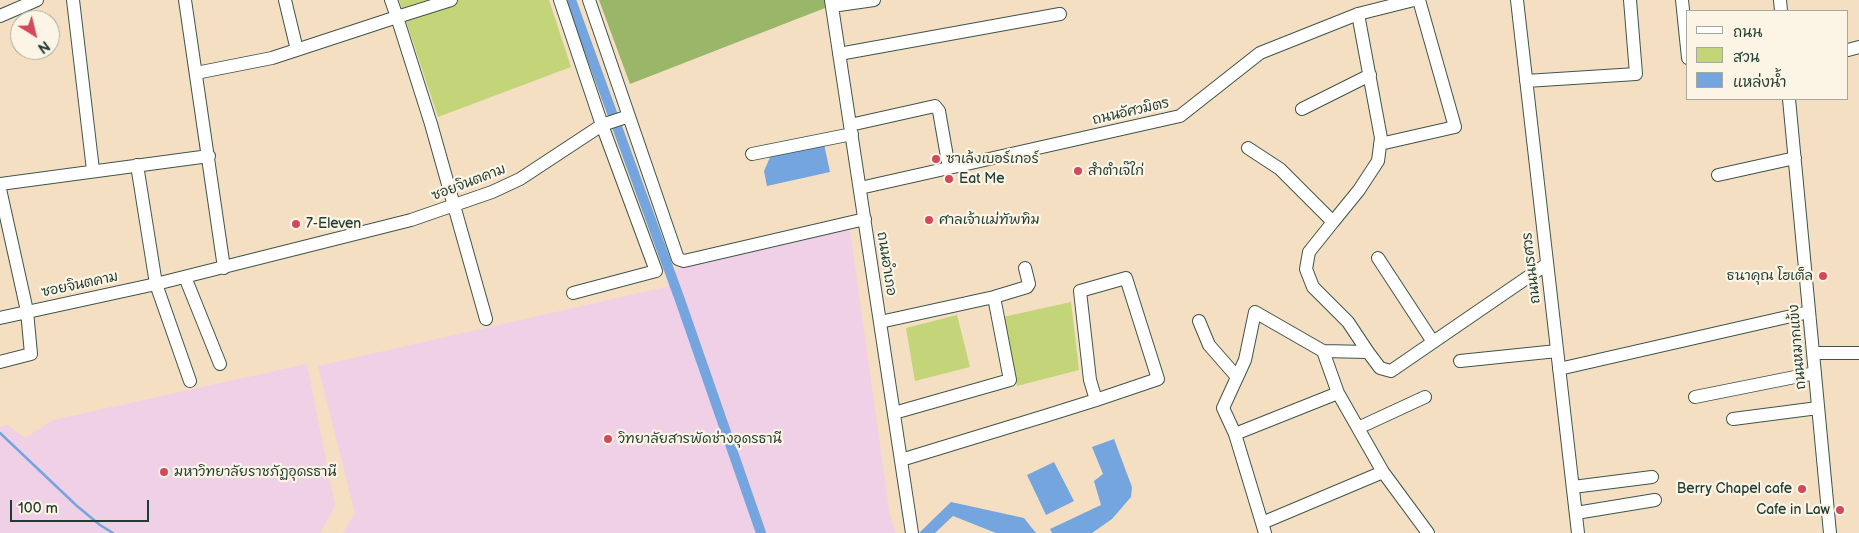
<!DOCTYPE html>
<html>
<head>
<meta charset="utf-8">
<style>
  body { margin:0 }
  #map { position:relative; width:1859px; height:533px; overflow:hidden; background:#f4dfc3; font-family:"Balsamiq Sans","Playpen Sans Thai",sans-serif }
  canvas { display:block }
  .legend { position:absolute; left:1686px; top:10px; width:162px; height:90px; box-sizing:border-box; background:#fcf5e5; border:1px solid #a4ab9e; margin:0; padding:6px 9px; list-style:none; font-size:15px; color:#1f3d34 }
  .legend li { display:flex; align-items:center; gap:10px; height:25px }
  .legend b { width:25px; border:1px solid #a4ab9e }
  .north { position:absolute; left:10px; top:10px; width:50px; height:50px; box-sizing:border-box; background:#fcf5e5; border:1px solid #a4ab9e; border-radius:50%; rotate:144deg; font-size:14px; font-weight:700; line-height:20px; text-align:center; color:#1f3d34 }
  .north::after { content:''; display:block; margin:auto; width:18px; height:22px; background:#d1495b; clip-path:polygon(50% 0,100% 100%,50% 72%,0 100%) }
  .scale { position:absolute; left:10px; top:500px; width:139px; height:22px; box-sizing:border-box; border:2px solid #1f3d34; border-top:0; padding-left:6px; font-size:15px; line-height:18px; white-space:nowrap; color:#1f3d34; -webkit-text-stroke:4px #fcf5e5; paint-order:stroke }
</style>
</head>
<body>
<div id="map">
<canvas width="1859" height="533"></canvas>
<ul class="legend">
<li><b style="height:6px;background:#fff"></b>ถนน</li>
<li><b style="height:14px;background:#c3d578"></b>สวน</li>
<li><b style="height:14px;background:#75a5df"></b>แหล่งน้ำ</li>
</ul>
<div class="north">N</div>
<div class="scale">100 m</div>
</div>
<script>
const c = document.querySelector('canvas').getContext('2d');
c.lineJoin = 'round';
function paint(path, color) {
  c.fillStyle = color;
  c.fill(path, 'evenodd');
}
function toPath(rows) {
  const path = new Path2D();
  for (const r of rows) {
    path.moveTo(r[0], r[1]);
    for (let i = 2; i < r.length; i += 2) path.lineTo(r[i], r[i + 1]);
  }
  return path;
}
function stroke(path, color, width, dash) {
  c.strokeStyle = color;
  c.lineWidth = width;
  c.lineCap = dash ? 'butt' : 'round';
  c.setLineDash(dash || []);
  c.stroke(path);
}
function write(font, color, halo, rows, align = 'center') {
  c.font = font + ' "Balsamiq Sans","Playpen Sans Thai",sans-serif';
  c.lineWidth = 4.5;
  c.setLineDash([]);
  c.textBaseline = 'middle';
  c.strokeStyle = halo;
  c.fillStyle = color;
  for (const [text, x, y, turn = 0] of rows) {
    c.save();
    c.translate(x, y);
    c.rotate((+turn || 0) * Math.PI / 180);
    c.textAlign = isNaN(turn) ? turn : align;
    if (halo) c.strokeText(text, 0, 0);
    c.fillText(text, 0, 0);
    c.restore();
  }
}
paint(toPath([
  [849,223,890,516,896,533,343,533,355,513,318,366,670,286,668,271],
  [307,364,335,506,320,533,0,533,0,427,8,425,25,438,53,420]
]), '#efd0e6');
paint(toPath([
  [399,0,549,0,571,67,438,117],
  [1071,302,1079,370,1017,386,1003,317],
  [957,315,970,367,915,381,906,328]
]), '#c3d578');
paint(toPath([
  [599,0,825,0,825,8,630,84]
]), '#9ab668');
paint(toPath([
  [824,144,830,172,767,186,764,171,771,155],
  [1114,439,1132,487,1131,497,1112,519,1092,533,1052,533,1050,529,1101,505,1094,481,1103,474,1092,447],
  [1054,462,1074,501,1046,515,1027,475],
  [951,502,1024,518,1036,533,996,533,953,516,935,533,919,533]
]), '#75a5df');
stroke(toPath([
  [0,433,77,506,100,525,113,533]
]), '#75a5df', 2.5);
stroke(toPath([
  [571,0,680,300,761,533]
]), '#75a5df', 10);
const minor = toPath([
  [73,0,93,170],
  [185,0,224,268],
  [285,0,297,50],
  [451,0,397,17,431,124,486,319],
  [560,0,602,125,656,271,573,293],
  [589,0,678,259,684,261,865,219],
  [831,0,912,533],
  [1517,0,1578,533],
  [1682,0,1688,58],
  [1780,0,1781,11],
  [832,6,874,0],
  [0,16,37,0],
  [1848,50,1859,47],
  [839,54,1060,14],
  [196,73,272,58,397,17,391,0],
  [1526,81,1636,74,1630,0],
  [1789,99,1830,533],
  [1302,109,1370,75],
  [850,125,935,106,939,111,949,168],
  [1380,144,1455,127,1419,0],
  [1248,148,1280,169,1333,222,1309,252,1306,269,1313,287,1348,322,1368,352],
  [752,154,852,134],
  [137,165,156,284,190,381],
  [1718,175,1795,158],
  [0,184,209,156],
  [860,188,1180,116,1260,53,1358,14,1414,0],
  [0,189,27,311,31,354,0,362],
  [1333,222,1359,190,1378,161,1381,138,1358,14],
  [1378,258,1433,342],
  [185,277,220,364],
  [994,297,1027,287,1029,284,1025,268],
  [0,318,156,284,411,220,492,192,520,179,602,125,629,116],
  [1199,321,1209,345,1237,377],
  [880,322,994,297,1010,380,894,413],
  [1323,351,1338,393],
  [1813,353,1859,353],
  [1460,361,1557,351],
  [1559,369,1809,312],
  [1695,397,1815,373],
  [1733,419,1818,408],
  [1358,428,1425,397],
  [1235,434,1338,393,1383,472],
  [901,460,1045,416,1096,400,1158,379,1126,278,1080,291,1090,380,1096,400],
  [1573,487,1652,477],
  [1576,513,1655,500],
  [1262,523,1235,434,1223,408,1245,360,1255,312,1323,351,1368,352,1380,368,1391,371,1547,264],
  [1265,533,1262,523,1383,472,1428,533]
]);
stroke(minor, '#3f5549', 14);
stroke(minor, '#fff', 12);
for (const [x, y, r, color] of [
  [936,159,5,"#d1495b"],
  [1078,171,5,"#d1495b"],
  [949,179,5,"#d1495b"],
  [929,220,5,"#d1495b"],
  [296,224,5,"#d1495b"],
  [1823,276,5,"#d1495b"],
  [608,439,5,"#d1495b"],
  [164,472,5,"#d1495b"],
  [1802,489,5,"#d1495b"],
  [1840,510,5,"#d1495b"]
]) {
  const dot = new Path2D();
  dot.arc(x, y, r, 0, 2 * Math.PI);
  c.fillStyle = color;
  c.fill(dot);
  stroke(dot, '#fcf5e5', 2);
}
write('14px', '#1f3d34', '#fcf5e5', [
  ["ถนนอัศวมิตร",1131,112,-13],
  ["ซอยจินตคาม",469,183,-21],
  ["ถนนอำเภอ",886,264,81],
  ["ถนนนเรศวร",1532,268,-97],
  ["ซอยจินตคาม",80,285,-12],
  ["ถนนหมากแข้ง",1798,347,-95]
]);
write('14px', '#1f3d34', '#fcf5e5', [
  ["ซาเล้งเบอร์เกอร์",946,159],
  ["สำตำเจ๊ใก่",1088,171],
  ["Eat Me",959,179],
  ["ศาลเจ้าแม่ทัพทิม",939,220],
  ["7-Eleven",306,224],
  ["ธนาคุณ โฮเต็ล",1813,276,"right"],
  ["วิทยาลัยสารพัดช่างอุดรธานี",618,439],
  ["มหาวิทยาลัยราชภัฏอุดรธานี",174,472],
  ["Berry Chapel cafe",1792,489,"right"],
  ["Cafe in Law",1830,510,"right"]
], 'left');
</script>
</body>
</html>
